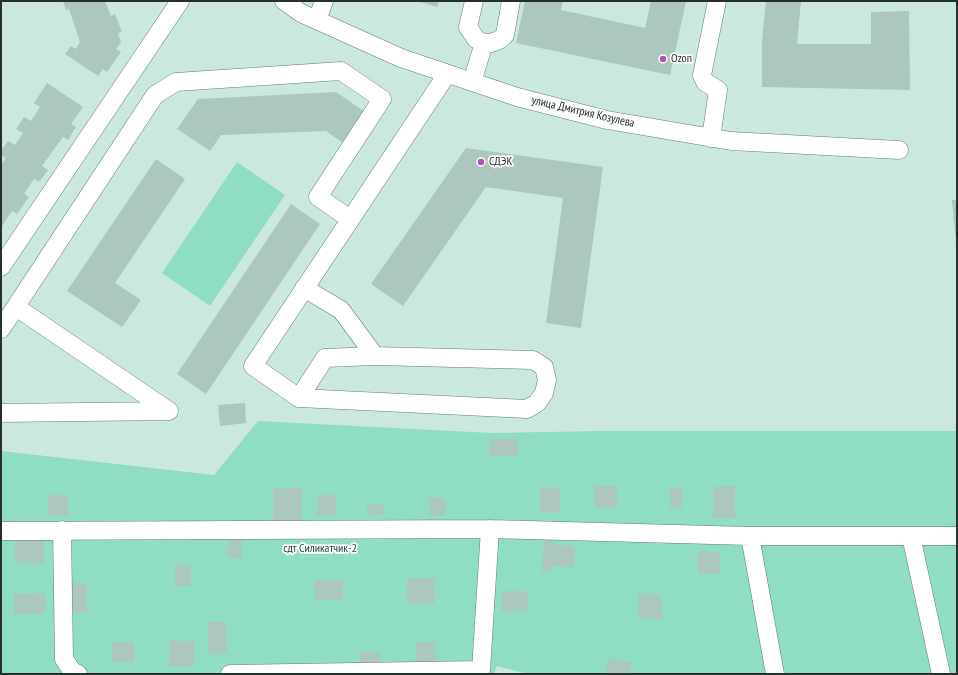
<!DOCTYPE html>
<html>
<head>
<meta charset="utf-8">
<style>
  body { margin:0 }
  #map { position:relative; width:958px; height:675px; overflow:hidden; background:#cbe8df; font-family:"PT Sans Narrow",sans-serif }
  canvas { display:block }
  .frame { position:absolute; inset:0; border:2px solid #25302d; pointer-events:none }
</style>
</head>
<body>
<div id="map">
<canvas width="958" height="675"></canvas>
<div class="frame"></div>
</div>
<script>
const c = document.querySelector('canvas').getContext('2d');
c.lineJoin = 'round';
function paint(path, color) {
  c.fillStyle = color;
  c.fill(path, 'evenodd');
}
function toPath(rows) {
  const path = new Path2D();
  for (const r of rows) {
    path.moveTo(r[0], r[1]);
    for (let i = 2; i < r.length; i += 2) path.lineTo(r[i], r[i + 1]);
  }
  return path;
}
function stroke(path, color, width, dash) {
  c.strokeStyle = color;
  c.lineWidth = width;
  c.lineCap = dash ? 'butt' : 'round';
  c.setLineDash(dash || []);
  c.stroke(path);
}
function write(font, color, halo, rows, align = 'center') {
  c.font = font + ' "PT Sans Narrow",sans-serif';
  c.lineWidth = 3.5;
  c.setLineDash([]);
  c.textBaseline = 'middle';
  c.strokeStyle = halo;
  c.fillStyle = color;
  for (const [text, x, y, turn = 0] of rows) {
    c.save();
    c.translate(x, y);
    c.rotate((+turn || 0) * Math.PI / 180);
    c.textAlign = isNaN(turn) ? turn : align;
    if (halo) c.strokeText(text, 0, 0);
    c.fillText(text, 0, 0);
    c.restore();
  }
}
paint(toPath([
  [237,162,285,195,210,306,162,273],
  [258,421,492,433,598,431,957,431,957,674,528,674,497,666,494,674,1,674,1,451,214,475]
]), '#90ddc6');
paint(toPath([
  [63,1,105,1,111,16,115,14,122,32,118,33,121,42,116,49,121,52,107,72,103,69,98,76,65,54,71,46,76,49,80,42,69,9,66,10],
  [417,1,439,1,437,7],
  [525,1,563,1,561,10,645,28,651,1,686,1,670,75,516,43],
  [766,1,801,1,797,44,871,44,871,12,909,11,910,90,762,87,762,41],
  [47,83,83,107,71,124,76,127,68,140,63,137,42,166,48,170,39,182,34,179,24,194,29,197,17,214,12,211,1,228,1,165,6,158,1,155,1,151,8,141,15,145,23,133,16,129,24,117,31,121,40,107,34,103],
  [336,92,365,112,343,143,326,131,221,135,210,151,177,129,198,99],
  [466,148,603,167,581,328,546,323,563,198,486,187,403,306,371,284],
  [156,159,185,179,115,283,141,300,122,327,67,291],
  [952,200,957,200,957,244,956,244],
  [291,204,320,224,206,394,177,374],
  [245,403,246,423,220,426,218,405],
  [489,439,518,439,518,456,489,456],
  [595,486,617,486,617,508,595,508],
  [735,486,735,518,713,518,713,487],
  [560,487,560,512,540,512,540,488],
  [273,488,302,488,302,521,273,521],
  [670,488,682,488,682,508,670,508],
  [48,495,68,495,68,516,48,516],
  [317,495,336,495,336,516,317,516],
  [429,498,445,498,445,516,430,516],
  [367,504,384,504,384,515,367,515],
  [544,536,553,537,553,545,575,546,574,567,552,566,552,572,542,572],
  [227,538,242,538,242,558,228,558],
  [15,539,44,539,44,563,15,563],
  [698,551,719,551,720,574,698,574],
  [175,565,191,565,191,586,175,586],
  [407,578,435,578,435,603,407,604],
  [315,580,343,580,343,600,315,600],
  [69,583,87,583,87,613,70,613],
  [501,591,527,591,528,611,501,611],
  [45,593,45,614,14,614,14,594],
  [638,595,661,595,662,619,638,619],
  [208,622,227,622,227,653,208,653],
  [169,641,194,641,194,666,169,666],
  [112,642,134,642,134,662,112,662],
  [416,642,435,642,436,666,416,666],
  [360,652,379,652,379,668,361,668],
  [609,658,632,663,629,674,605,674]
]), '#abc7be');
const minor = toPath([
  [284,1,301,13,401,58,517,97,607,120,731,141,899,150],
  [474,1,468,27,476,39,484,43,491,43,499,40,505,35,511,1],
  [317,20,324,1],
  [472,82,484,43],
  [711,138,718,90,705,82,702,75,717,1],
  [1,267,180,1],
  [304,288,341,310,375,356,533,360,544,367,547,380,544,393,537,403,527,409,299,398,325,358,375,356],
  [16,307,169,411],
  [1,329,155,95,176,82,341,71,382,99,318,197,350,219],
  [299,398,253,366,447,74],
  [1,413,169,411],
  [62,530,64,659,72,671,78,674],
  [1,531,490,529,750,536,957,536],
  [750,536,775,674],
  [911,536,941,674],
  [230,674,481,670,490,529]
]);
stroke(minor, '#627c74', 19);
stroke(minor, '#fff', 18);
for (const [x, y, r, color] of [
  [663,59,4,"#b051ba"],
  [481,162,4,"#b051ba"]
]) {
  const dot = new Path2D();
  dot.arc(x, y, r, 0, 2 * Math.PI);
  c.fillStyle = color;
  c.fill(dot);
  stroke(dot, '#fff', 1.5);
}
write('12px', '#25302d', '#fff', [
  ["Ozon",671,59],
  ["СДЭК",489,162]
], 'left');
write('12px', '#25302d', '#fff', [
  ["улица Дмитрия Козулева",583,112,13]
]);
write('12px', '#1d493d', '#fff', [
  ["сдт Силикатчик-2",320,549]
]);
</script>
</body>
</html>
